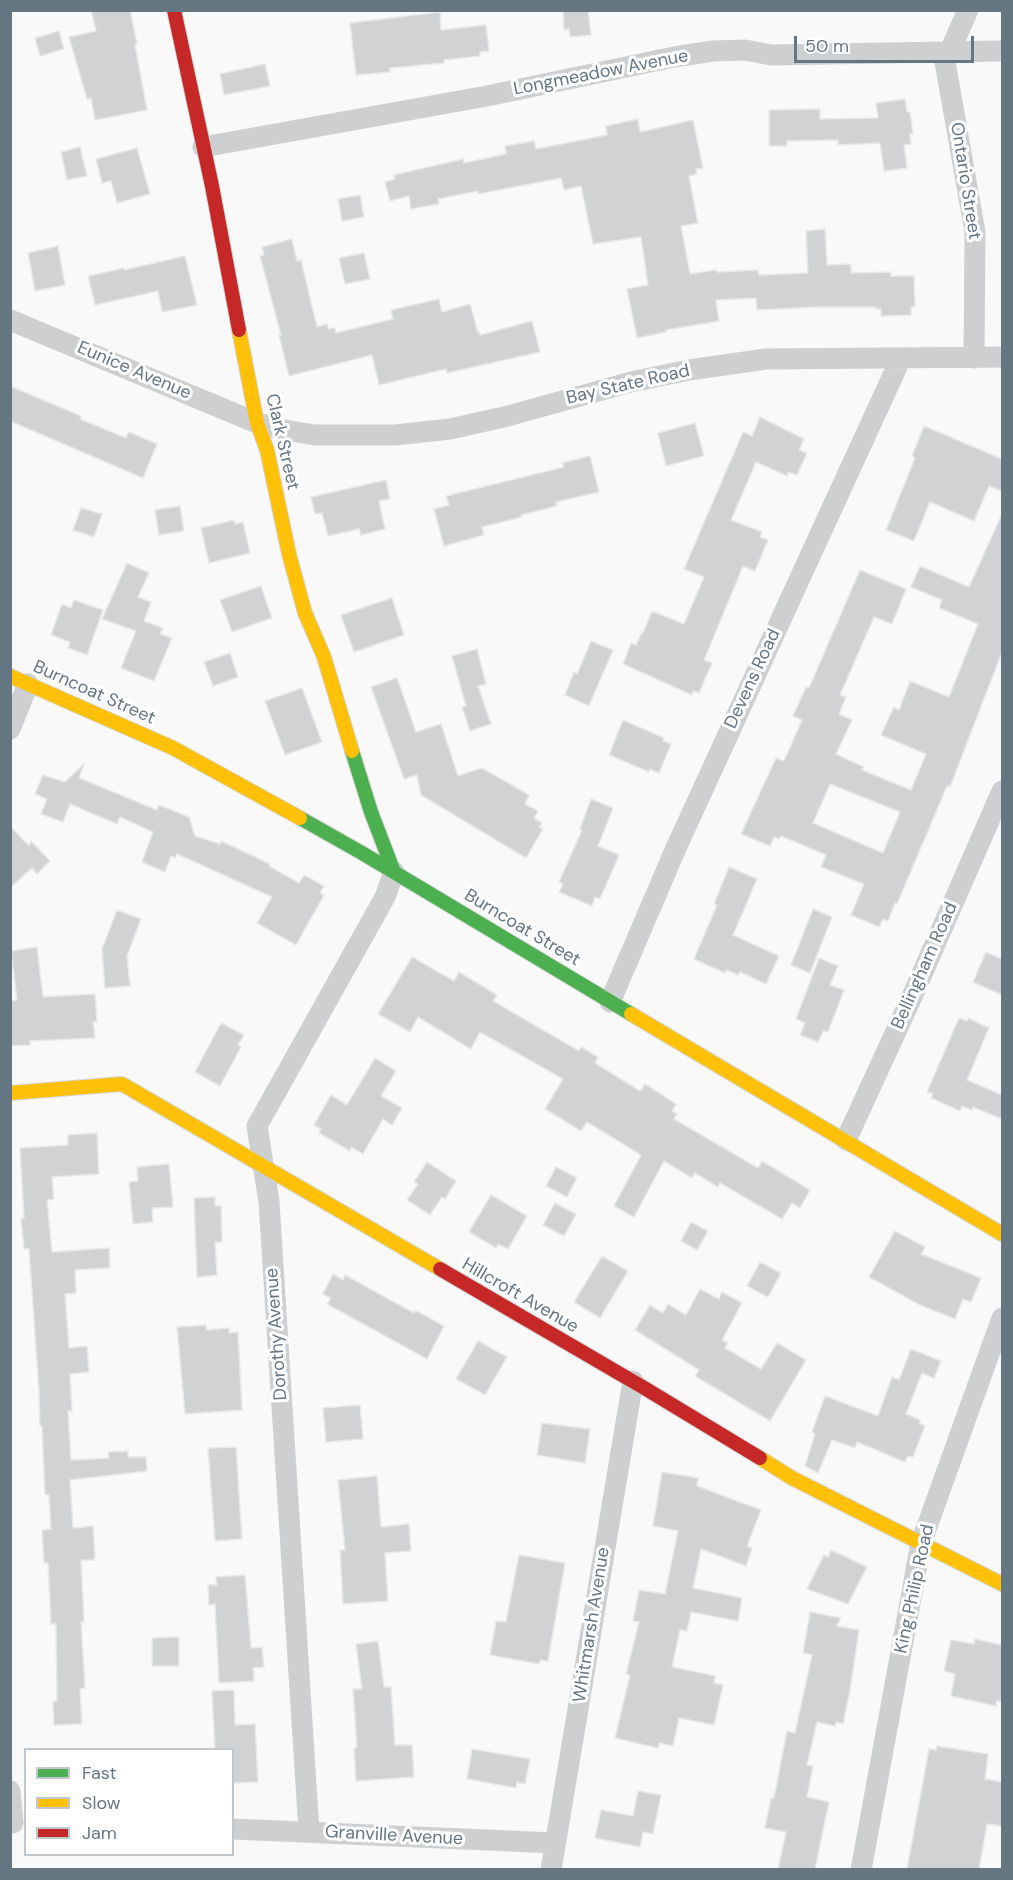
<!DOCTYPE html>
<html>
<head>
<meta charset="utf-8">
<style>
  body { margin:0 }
  #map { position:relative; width:1013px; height:1880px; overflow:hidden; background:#f9f9f9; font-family:"DM Sans",sans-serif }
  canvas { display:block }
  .frame { position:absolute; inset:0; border:12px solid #657683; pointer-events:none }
  .legend { position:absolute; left:24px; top:1748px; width:210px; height:108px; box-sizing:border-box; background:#fff; border:2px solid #c1c8cd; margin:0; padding:8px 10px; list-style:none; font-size:18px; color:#657683 }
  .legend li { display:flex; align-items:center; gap:12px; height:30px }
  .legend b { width:30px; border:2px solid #c1c8cd }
  .scale { position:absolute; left:794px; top:36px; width:180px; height:27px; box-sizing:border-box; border:3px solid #657683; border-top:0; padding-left:8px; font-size:18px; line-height:21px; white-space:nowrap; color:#657683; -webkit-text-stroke:4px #fff; paint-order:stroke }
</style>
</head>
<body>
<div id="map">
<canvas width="1013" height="1880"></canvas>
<div class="frame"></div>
<ul class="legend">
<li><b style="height:8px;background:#4caf50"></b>Fast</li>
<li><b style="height:8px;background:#ffc107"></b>Slow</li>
<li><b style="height:8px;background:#c62828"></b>Jam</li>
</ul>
<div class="scale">50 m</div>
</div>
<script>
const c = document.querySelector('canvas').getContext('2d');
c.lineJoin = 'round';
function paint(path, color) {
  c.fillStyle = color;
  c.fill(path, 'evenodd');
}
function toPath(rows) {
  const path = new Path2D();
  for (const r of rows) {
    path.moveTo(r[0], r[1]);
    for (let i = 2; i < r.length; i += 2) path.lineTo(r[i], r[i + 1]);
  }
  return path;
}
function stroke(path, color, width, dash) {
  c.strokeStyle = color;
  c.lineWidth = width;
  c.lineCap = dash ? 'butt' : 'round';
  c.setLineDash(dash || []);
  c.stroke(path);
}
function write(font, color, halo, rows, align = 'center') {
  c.font = font + ' "DM Sans",sans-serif';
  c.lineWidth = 6;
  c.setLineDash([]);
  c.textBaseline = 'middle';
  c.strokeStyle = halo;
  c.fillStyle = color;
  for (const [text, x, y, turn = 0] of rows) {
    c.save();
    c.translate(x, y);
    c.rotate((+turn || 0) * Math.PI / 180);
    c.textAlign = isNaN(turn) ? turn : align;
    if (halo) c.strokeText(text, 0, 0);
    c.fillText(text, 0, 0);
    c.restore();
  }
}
const building = toPath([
  [91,10,130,10,137,44,135,45,147,110,95,120,91,98,87,99,69,37,96,31,91,10],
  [563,10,588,10,591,35,570,37,569,29,564,30,563,10],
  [440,12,441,30,486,25,489,51,480,52,480,56,444,60,444,63,390,68,390,72,356,75,350,23,440,12],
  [59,31,64,49,40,56,35,38,59,31],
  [265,64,270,86,224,95,220,74,265,64],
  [905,99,907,112,910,112,913,134,910,134,911,144,904,145,907,168,884,171,880,143,838,145,838,140,787,141,787,146,769,146,769,110,820,109,820,119,878,118,876,103,905,99],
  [638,119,640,132,693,120,703,168,696,169,697,174,689,176,698,223,681,226,690,274,716,270,717,272,758,270,759,275,808,273,806,231,825,229,827,265,851,264,851,273,891,272,891,276,914,276,915,307,911,307,911,315,881,316,881,309,876,309,876,307,817,307,757,310,756,298,716,300,719,321,666,330,666,332,637,338,627,289,648,285,641,237,593,244,581,186,564,190,561,178,478,194,478,191,438,199,439,204,411,209,409,196,390,201,385,182,395,179,394,175,463,159,464,163,506,154,505,146,534,141,536,149,607,135,606,126,638,119],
  [80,147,87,176,67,180,61,152,80,147],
  [137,148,150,194,117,203,111,181,102,183,96,159,137,148],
  [360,195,364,217,342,221,338,199,360,195],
  [292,239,297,261,301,260,317,327,327,324,328,329,335,328,336,333,393,319,391,310,439,299,442,312,470,304,478,333,480,332,480,335,532,321,540,352,447,373,446,369,379,385,372,355,289,376,279,335,281,335,260,256,264,255,262,247,292,239],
  [58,246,65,285,35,291,28,253,58,246],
  [364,253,370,279,345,284,339,258,364,253],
  [185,256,197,305,162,312,158,291,95,305,88,276,124,268,124,270,185,256],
  [10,386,81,416,80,419,126,438,129,432,157,444,143,478,10,421,10,386],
  [760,417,804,439,799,450,807,453,797,475,788,472,787,476,756,462,731,520,762,532,760,537,768,540,755,571,743,566,704,660,712,663,699,693,693,691,692,695,623,664,631,643,636,645,642,632,643,633,652,611,684,624,704,577,684,569,743,432,752,436,760,417],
  [695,423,704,456,666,466,658,433,695,423],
  [924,426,1002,459,1002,491,989,486,974,521,930,502,914,541,886,530,915,458,912,456,924,426],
  [590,456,599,492,556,502,557,506,521,515,522,517,482,527,484,535,444,546,434,509,449,505,446,496,564,467,562,463,590,456],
  [386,480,390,499,379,501,385,529,361,535,359,529,328,536,322,513,315,514,311,497,386,480],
  [180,506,184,531,159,535,155,510,180,506],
  [81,508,102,514,94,537,73,530,81,508],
  [1002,514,1002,652,950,787,947,786,897,904,895,903,888,921,883,919,879,927,851,915,864,884,821,867,826,855,781,836,779,839,774,837,770,846,741,834,776,758,784,761,802,720,793,716,806,687,809,688,860,570,906,589,892,624,874,617,840,695,846,697,839,714,852,720,836,754,864,767,862,770,911,790,926,754,881,735,894,707,899,710,910,681,949,697,978,624,939,608,942,600,911,587,920,566,969,587,1002,514],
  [830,784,900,812,883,853,813,823,830,784],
  [234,520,235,524,243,522,250,553,209,563,201,528,234,520],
  [127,563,149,573,138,597,151,602,144,621,163,628,160,634,172,638,154,681,121,668,136,631,102,619,127,563],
  [261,586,272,618,232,632,220,600,261,586],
  [392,598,404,635,354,652,341,615,392,598],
  [74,600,103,610,87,655,68,648,70,642,51,635,62,604,71,608,74,600],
  [591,641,613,650,589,706,565,695,574,672,577,674,591,641],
  [477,649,486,684,478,686,491,724,470,731,462,707,466,706,452,656,477,649],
  [230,653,238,677,213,686,204,662,230,653],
  [397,678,416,732,441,724,458,776,482,768,529,795,525,804,538,811,534,818,542,823,539,827,543,829,526,858,421,795,417,775,404,779,371,687,397,678],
  [302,688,322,742,285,755,265,701,302,688],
  [623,720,664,738,663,741,671,744,659,773,650,769,649,772,609,755,623,720],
  [84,764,79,778,157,810,159,805,189,817,195,836,220,844,221,841,270,864,269,866,299,883,304,875,324,886,320,893,324,895,296,945,257,923,272,897,177,854,175,858,171,856,165,872,142,862,153,832,120,817,117,824,70,804,63,822,41,814,47,799,35,794,43,775,65,782,84,764],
  [591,799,613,808,598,846,619,855,600,899,595,897,592,906,559,892,563,884,559,882,582,830,580,829,591,799],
  [10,826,29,846,31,841,50,861,37,874,32,868,10,888,10,826],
  [729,867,757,879,733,935,779,956,766,984,740,972,738,975,727,970,725,973,694,959,717,905,714,904,729,867],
  [813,909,832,917,810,973,791,965,813,909],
  [117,910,141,919,127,956,130,986,105,988,102,949,117,910],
  [37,947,43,997,95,994,97,1022,93,1022,95,1038,30,1041,30,1045,10,1046,10,1001,17,1000,11,951,37,947],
  [986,952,1002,959,1002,995,973,982,986,952],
  [412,957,454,981,459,972,497,995,493,1001,579,1051,581,1047,598,1057,595,1063,640,1091,645,1084,676,1104,672,1111,677,1114,674,1119,758,1168,762,1161,810,1190,800,1208,792,1203,782,1219,720,1183,718,1187,695,1173,692,1178,664,1161,634,1217,614,1206,641,1155,587,1122,581,1131,545,1109,563,1079,480,1032,471,1049,418,1017,410,1032,378,1014,412,957],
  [819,958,838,966,830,985,844,990,828,1032,823,1031,818,1042,800,1035,805,1023,796,1019,819,958],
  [959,1018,967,1021,968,1018,989,1028,967,1080,1002,1095,1002,1119,973,1107,972,1110,962,1106,960,1111,931,1098,933,1094,927,1092,959,1018],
  [221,1023,244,1035,238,1045,241,1047,220,1086,195,1072,221,1023],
  [375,1058,396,1071,381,1096,402,1108,392,1125,383,1119,363,1154,351,1147,350,1151,319,1133,321,1129,314,1125,331,1095,347,1105,375,1058],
  [97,1133,99,1174,52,1177,54,1199,47,1200,52,1252,109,1248,110,1268,75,1270,76,1293,65,1294,69,1348,87,1346,89,1372,70,1374,72,1411,68,1411,71,1460,109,1458,108,1452,128,1451,128,1457,146,1457,147,1471,70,1480,73,1528,93,1526,95,1556,94,1560,81,1560,84,1622,81,1622,85,1688,80,1689,82,1724,54,1725,53,1701,57,1701,56,1624,51,1624,48,1563,44,1563,42,1530,51,1529,49,1495,45,1494,42,1426,40,1426,39,1391,29,1249,24,1249,21,1218,24,1218,20,1148,68,1145,68,1135,97,1133],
  [427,1162,456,1181,445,1199,442,1197,430,1215,407,1200,418,1184,414,1182,427,1162],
  [169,1164,173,1207,152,1208,153,1222,133,1224,129,1182,138,1181,137,1167,169,1164],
  [556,1167,577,1178,567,1197,546,1186,556,1167],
  [491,1195,527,1216,508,1249,498,1244,496,1248,469,1232,491,1195],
  [215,1197,215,1206,221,1206,222,1242,215,1242,217,1275,197,1277,194,1198,215,1197],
  [555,1203,576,1214,564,1236,543,1225,555,1203],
  [691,1222,708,1231,697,1250,681,1241,691,1222],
  [895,1231,925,1247,921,1254,981,1278,971,1302,963,1299,955,1319,920,1305,869,1277,895,1231],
  [602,1256,628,1271,600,1318,574,1302,602,1256],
  [760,1262,781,1273,768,1297,747,1286,760,1262],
  [333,1274,343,1280,345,1275,414,1313,415,1310,444,1326,427,1359,327,1304,331,1298,323,1294,333,1274],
  [700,1289,719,1299,722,1292,742,1303,722,1340,728,1343,725,1348,761,1369,777,1343,806,1360,770,1421,695,1376,699,1370,635,1330,650,1305,663,1313,668,1304,686,1315,700,1289],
  [206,1325,207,1330,229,1328,229,1333,238,1332,242,1410,185,1414,177,1327,206,1325],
  [478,1341,507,1357,485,1395,456,1379,478,1341],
  [911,1349,941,1361,934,1378,922,1373,906,1414,920,1420,919,1423,925,1426,913,1457,908,1456,905,1462,857,1442,855,1448,832,1440,818,1473,805,1466,815,1434,812,1432,825,1396,878,1416,892,1377,899,1380,911,1349],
  [360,1405,363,1439,326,1442,323,1408,360,1405],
  [542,1423,590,1429,585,1463,537,1455,542,1423],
  [236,1447,242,1539,215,1541,208,1448,236,1447],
  [662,1472,698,1478,697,1486,761,1510,747,1546,752,1548,746,1566,701,1549,693,1588,742,1598,738,1621,691,1612,687,1631,680,1630,672,1667,715,1676,714,1683,723,1685,714,1725,679,1718,673,1746,659,1743,658,1748,615,1738,630,1675,626,1674,639,1622,633,1621,639,1590,665,1594,678,1531,653,1526,662,1472],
  [377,1476,381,1527,409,1524,411,1551,385,1553,388,1601,343,1604,340,1550,345,1550,338,1480,377,1476],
  [831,1550,867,1567,848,1604,807,1589,824,1555,828,1557,831,1550],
  [519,1555,565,1563,548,1661,540,1660,539,1664,490,1655,496,1621,506,1622,519,1555],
  [245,1575,251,1648,262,1647,264,1667,253,1668,254,1681,219,1683,215,1604,209,1605,208,1585,217,1585,216,1577,245,1575],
  [810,1612,841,1618,837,1626,859,1630,850,1690,843,1724,836,1722,835,1726,817,1722,807,1765,813,1766,807,1797,829,1802,815,1869,778,1869,786,1832,765,1828,771,1798,774,1798,787,1731,795,1733,812,1655,803,1653,810,1612],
  [179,1637,179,1666,152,1666,152,1638,179,1637],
  [975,1639,1002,1645,1002,1703,997,1700,996,1706,951,1696,955,1674,944,1671,951,1640,974,1644,975,1639],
  [378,1641,384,1687,391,1687,395,1745,412,1745,414,1777,356,1781,354,1748,357,1747,353,1689,362,1689,356,1644,378,1641],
  [234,1690,235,1725,255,1724,258,1782,232,1783,232,1749,215,1749,212,1691,234,1690],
  [937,1746,988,1754,985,1779,1002,1782,1002,1826,987,1824,979,1869,907,1869,929,1749,936,1750,937,1746],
  [472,1749,530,1759,525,1784,517,1782,516,1788,467,1779,472,1749],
  [638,1791,661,1795,653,1834,643,1832,640,1847,595,1838,601,1810,633,1816,638,1791]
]);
paint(building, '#d0d2d3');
stroke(building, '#e8e8e8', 1.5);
const fast = toPath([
  [352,751,371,812,394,872],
  [300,818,362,853,631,1014]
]);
const slow = toPath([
  [239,330,257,423,267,450,289,554,305,613,324,657,352,751],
  [10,676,173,748,300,818],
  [631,1014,1002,1234],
  [10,1093,122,1084,440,1269],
  [760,1458,792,1478,1002,1584]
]);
const jam = toPath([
  [174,10,212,186,239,330],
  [440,1269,646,1389,760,1458]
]);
stroke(fast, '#d5d6d7', 16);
stroke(slow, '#d5d6d7', 16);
stroke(jam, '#d5d6d7', 16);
stroke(toPath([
  [968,10,945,62,975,232,974,358],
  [203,147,487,96,674,57,713,51,745,50,771,55,1002,51],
  [10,320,257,423,284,430,315,435,395,435,450,429,504,417,631,382,689,370,766,359,1002,357],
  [10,729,28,684],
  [610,1002,676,848,901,358],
  [846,1140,915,990,1002,791],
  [10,1791,13,1823],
  [232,1829,555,1843],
  [309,1832,269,1202,257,1126,385,897,394,872],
  [551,1870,633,1381],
  [861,1870,921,1543,1002,1318]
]), '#cecfd0', 21);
stroke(fast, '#4caf50', 14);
stroke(slow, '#ffc107', 14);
stroke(jam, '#c62828', 14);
write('18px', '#657683', '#fff', [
  ["Longmeadow Avenue",601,73,-11],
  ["Ontario Street",965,181,81],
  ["Eunice Avenue",134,371,23],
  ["Bay State Road",628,385,-13],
  ["Clark Street",282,442,77],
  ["Devens Road",753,679,-65],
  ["Burncoat Street",94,693,24],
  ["Burncoat Street",522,928,31],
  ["Bellingham Road",925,966,-66],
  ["Hillcroft Avenue",520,1296,30],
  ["Dorothy Avenue",277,1334,-94],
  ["King Philip Road",915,1589,-78],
  ["Whitmarsh Avenue",592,1625,-81],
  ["Granville Avenue",394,1836,3]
]);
</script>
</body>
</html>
